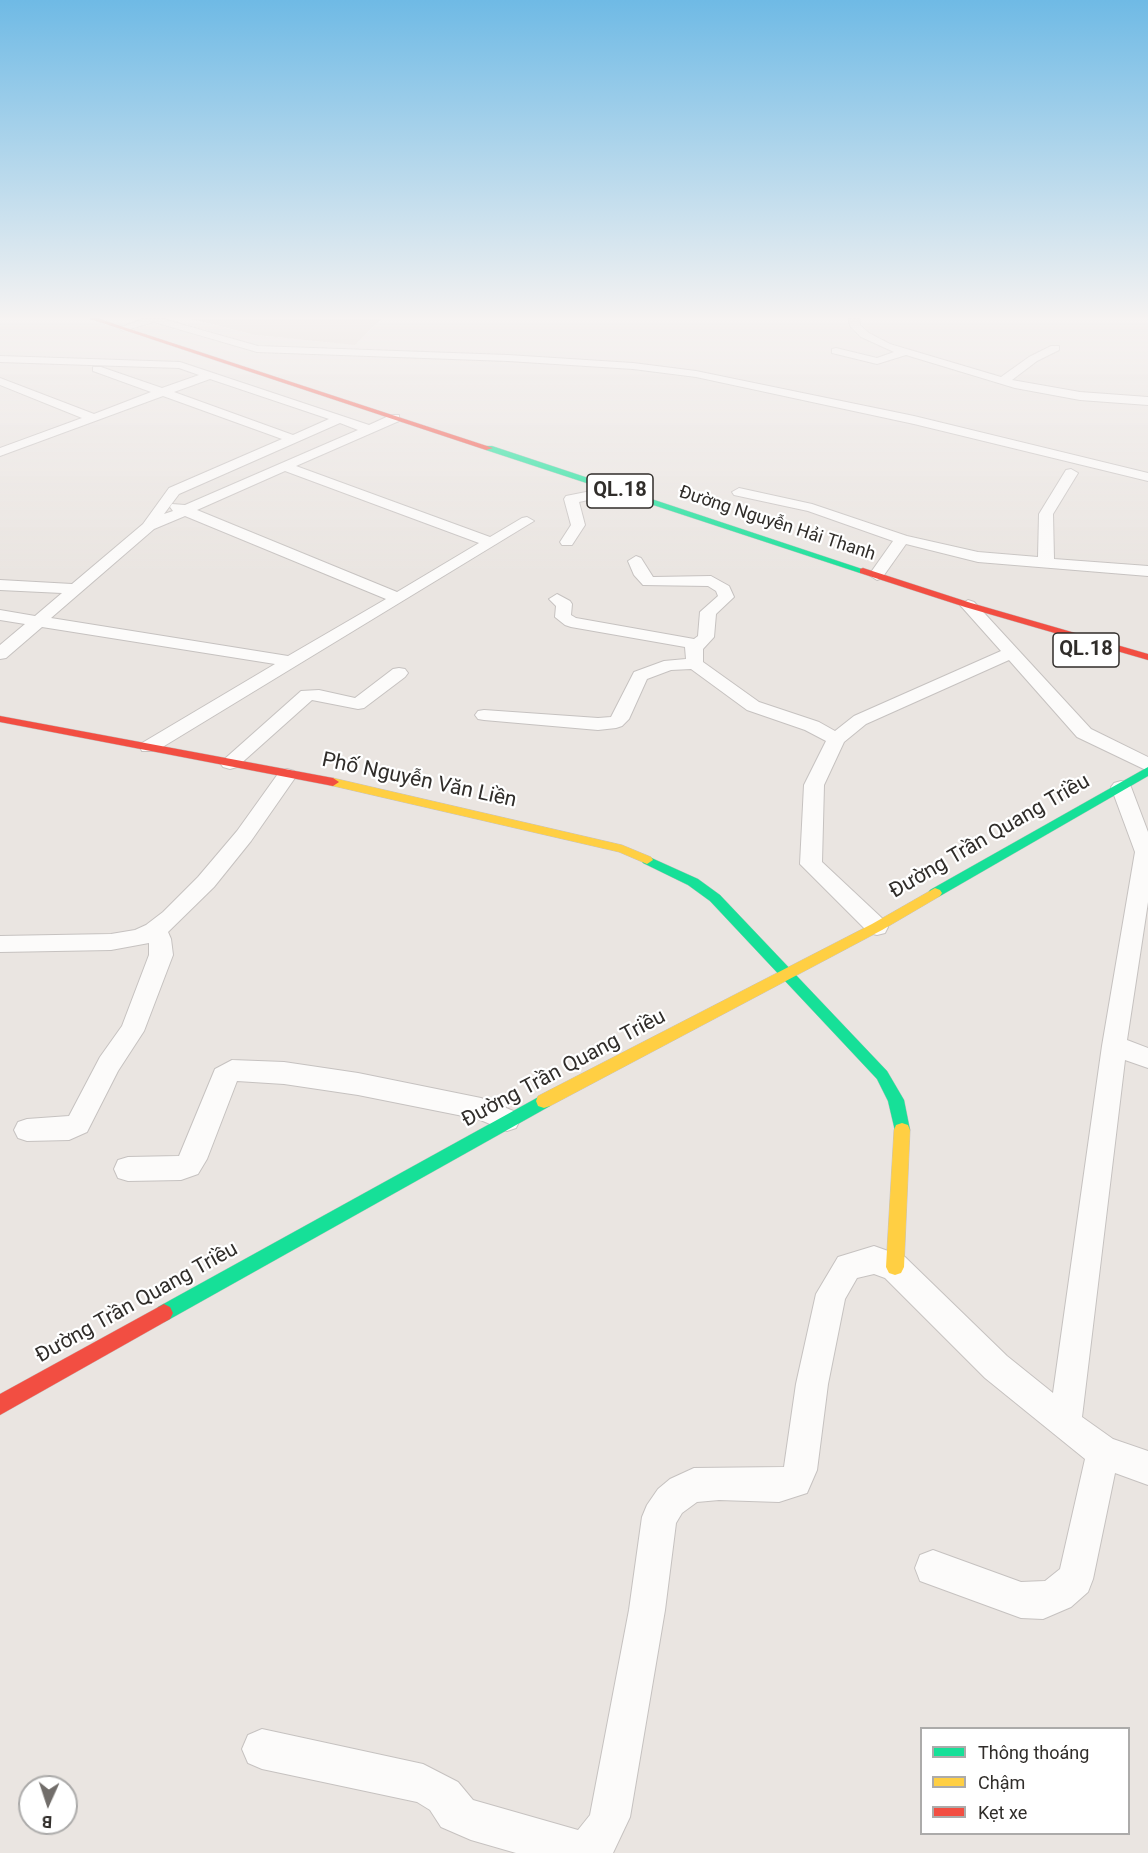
<!DOCTYPE html>
<html>
<head>
<meta charset="utf-8">
<style>
  body { margin:0 }
  #map { position:relative; width:1148px; height:1853px; overflow:hidden; background:#eae5e1; font-family:Roboto,sans-serif }
  canvas { display:block }
  .legend { position:absolute; left:920px; top:1727px; width:210px; height:108px; box-sizing:border-box; background:#fff; border:2px solid #acabaa; margin:0; padding:8px 10px; list-style:none; font-size:18px; color:#302d2a }
  .legend li { display:flex; align-items:center; gap:12px; height:30px }
  .legend b { width:30px; border:2px solid #acabaa }
  .north { position:absolute; left:18px; top:1775px; width:60px; height:60px; box-sizing:border-box; background:#fff; border:2px solid #acabaa; border-radius:50%; rotate:183deg; font-size:16px; font-weight:700; line-height:24px; text-align:center; color:#302d2a }
  .north::after { content:''; display:block; margin:auto; width:21px; height:27px; background:#716d6a; clip-path:polygon(50% 0,100% 100%,50% 72%,0 100%) }
</style>
</head>
<body>
<div id="map">
<canvas width="1148" height="1853"></canvas>
<ul class="legend">
<li><b style="height:8px;background:#16e098"></b>Thông thoáng</li>
<li><b style="height:8px;background:#ffcf43"></b>Chậm</li>
<li><b style="height:8px;background:#f24e42"></b>Kẹt xe</li>
</ul>
<div class="north">B</div>
</div>
<script>
const c = document.querySelector('canvas').getContext('2d');
c.lineJoin = 'round';
function paint(path, color) {
  c.fillStyle = color;
  c.fill(path, 'evenodd');
}
function toPath(rows) {
  const path = new Path2D();
  for (const r of rows) {
    path.moveTo(r[0], r[1]);
    for (let i = 2; i < r.length; i += 2) path.lineTo(r[i], r[i + 1]);
  }
  return path;
}
function stroke(path, color, width, dash) {
  c.strokeStyle = color;
  c.lineWidth = width;
  c.lineCap = dash ? 'butt' : 'round';
  c.setLineDash(dash || []);
  c.stroke(path);
}
function write(font, color, halo, rows, align = 'center') {
  c.font = font + ' Roboto,sans-serif';
  c.lineWidth = 4.5;
  c.setLineDash([]);
  c.textBaseline = 'middle';
  c.strokeStyle = halo;
  c.fillStyle = color;
  for (const [text, x, y, turn = 0] of rows) {
    c.save();
    c.translate(x, y);
    c.rotate((+turn || 0) * Math.PI / 180);
    c.textAlign = isNaN(turn) ? turn : align;
    if (halo) c.strokeText(text, 0, 0);
    c.fillText(text, 0, 0);
    c.restore();
  }
}
paint(toPath([
  [192,319,381,319,355,345,255,335]
]), '#e0d6ce');
const street = toPath([
  [144,319,163,319,258,346,508,355,633,363,696,371,914,416,1148,473,1148,481,914,424,696,377,633,369,508,361,257,352,154,322,123,331,118,328,144,319],
  [849,319,859,319,860,325,869,333,890,344,1001,377,1029,357,1051,346,1059,346,1059,350,1037,361,1012,380,1080,392,1148,397,1148,405,1080,400,1015,388,906,355,877,364,832,353,832,349,836,348,877,358,894,352,861,337,850,326,849,319],
  [0,356,180,362,369,425,391,415,399,415,399,421,296,466,490,537,522,518,527,517,534,521,156,751,142,751,140,747,142,743,275,664,42,627,6,658,0,659,0,645,25,624,0,620,0,610,35,616,62,593,0,590,0,580,72,584,143,524,169,488,282,439,163,396,0,456,0,448,82,418,0,385,0,378,94,414,151,392,93,371,93,367,101,367,162,388,199,375,179,368,0,362,0,356],
  [210,379,329,419,293,435,174,392,210,379],
  [340,423,358,430,185,505,172,504,170,507,173,511,164,514,179,494,340,423],
  [285,471,479,543,397,592,197,510,285,471],
  [185,516,386,599,288,656,51,618,154,529,185,516],
  [1071,469,1078,473,1053,514,1054,559,1148,566,1148,576,978,562,906,544,882,578,877,580,869,575,893,541,808,511,734,495,732,492,739,488,812,504,907,536,978,552,1038,557,1039,514,1066,470,1071,469],
  [616,486,623,490,621,493,579,502,585,525,572,545,562,545,560,542,571,525,564,499,566,496,616,486],
  [636,556,641,558,653,577,711,576,729,586,734,597,716,614,714,637,703,649,703,662,759,702,819,722,835,731,854,716,1001,651,960,605,968,600,974,602,1091,729,1148,757,1148,771,1077,737,1009,660,866,724,844,742,824,785,822,862,885,921,888,927,885,933,877,935,869,933,800,864,804,785,826,741,805,730,747,710,691,669,671,670,647,679,629,719,622,726,616,728,598,730,484,720,478,719,475,715,478,711,484,710,598,718,611,717,634,672,664,661,686,659,685,647,571,627,565,625,555,617,556,606,549,599,557,594,570,601,572,604,571,615,576,618,694,639,698,636,700,612,718,596,716,591,708,586,643,585,634,575,628,561,636,556],
  [399,668,405,669,408,673,405,677,364,708,358,709,312,700,237,767,230,769,223,767,220,763,301,691,319,690,355,698,393,669,399,668],
  [287,769,294,771,297,775,251,841,214,887,168,932,171,939,173,955,144,1031,118,1071,87,1132,69,1140,27,1141,18,1138,14,1130,18,1122,27,1119,69,1116,100,1057,122,1026,149,955,149,943,111,950,0,952,0,936,111,934,135,930,146,925,163,912,198,877,237,831,280,771,287,769],
  [1121,781,1128,783,1131,787,1148,832,1148,902,1127,1040,1148,1048,1148,1068,1125,1060,1082,1417,1113,1439,1148,1451,1148,1485,1115,1473,1093,1579,1088,1592,1071,1607,1043,1619,1021,1618,920,1581,915,1568,920,1555,933,1550,1021,1582,1045,1581,1060,1569,1085,1459,985,1378,885,1278,874,1274,857,1278,845,1299,828,1384,817,1470,807,1493,779,1502,719,1500,697,1502,682,1513,676,1523,665,1610,630,1817,613,1853,516,1853,471,1840,441,1827,430,1810,417,1802,262,1769,248,1763,242,1749,248,1735,262,1729,423,1764,458,1782,473,1800,578,1830,590,1815,629,1610,642,1517,647,1505,658,1489,670,1479,694,1468,784,1467,796,1384,816,1294,838,1257,874,1246,905,1257,1007,1356,1053,1393,1102,1046,1135,852,1111,787,1114,783,1121,781],
  [232,1060,284,1062,358,1073,481,1098,516,1112,520,1120,516,1128,507,1131,478,1119,358,1095,284,1084,237,1081,207,1159,198,1174,181,1180,128,1181,118,1178,114,1169,118,1160,128,1157,179,1156,215,1069,232,1060]
]);
const fast = toPath([
  [486,446,492,446,868,571,860,573,486,450,486,446],
  [1148,767,1148,776,940,896,935,898,928,893,930,890,1148,767],
  [647,856,698,879,720,895,887,1071,904,1100,910,1130,908,1135,902,1137,896,1135,888,1101,877,1079,710,901,688,885,643,863,641,860,647,856],
  [544,1094,550,1096,552,1101,550,1106,170,1319,164,1322,158,1319,155,1313,158,1307,544,1094]
]);
const slow = toPath([
  [333,778,622,845,651,857,653,860,647,864,619,852,329,785,327,782,333,778],
  [935,888,940,890,942,893,940,896,882,930,550,1106,544,1108,538,1106,536,1101,538,1096,872,924,935,888],
  [902,1123,908,1125,910,1130,904,1267,901,1273,895,1275,889,1273,886,1267,894,1130,896,1125,902,1123]
]);
const jam = toPath([
  [91,319,99,319,493,448,486,450,91,319],
  [863,568,971,603,1148,654,1148,660,965,607,860,573,860,569,863,568],
  [0,716,333,778,339,782,333,786,0,722,0,716],
  [164,1304,170,1307,173,1313,170,1319,0,1415,0,1394,164,1304]
]);
stroke(street, '#c6c2c0', 2);
stroke(fast, '#c6c2c0', 1);
stroke(slow, '#c6c2c0', 1);
stroke(jam, '#c6c2c0', 1);
paint(street, '#fcfbfa');
paint(fast, '#16e098');
paint(slow, '#ffcf43');
paint(jam, '#f24e42');
const sky = c.createLinearGradient(0, 0, 0, 578);
sky.addColorStop(0, '#6fbae5');
sky.addColorStop(0.55, '#f6f3f2');
sky.addColorStop(1, '#f6f3f200');
c.fillStyle = sky;
c.fillRect(0, 0, 1148, 578);
write('18px', '#302d2a', '#fff', [
  ["Đường Nguyễn Hải Thanh",777,524,18]
]);
for (const [x, y, w] of [
  [620,491,66],
  [1086,650,66]
]) {
  const box = new Path2D();
  box.roundRect(x - w / 2, y - 17, w, 34, 4.5);
  c.fillStyle = '#fff';
  c.fill(box);
  stroke(box, '#302d2a', 1.5);
}
write('bold 20px', '#302d2a', null, [
  ["QL.18",620,491],
  ["QL.18",1086,650]
]);
write('21px', '#302d2a', '#fff', [
  ["Phố Nguyễn Văn Liền",419,781,12],
  ["Đường Trần Quang Triều",990,837,-30],
  ["Đường Trần Quang Triều",564,1069,-28],
  ["Đường Trần Quang Triều",137,1303,-29]
]);
</script>
</body>
</html>
